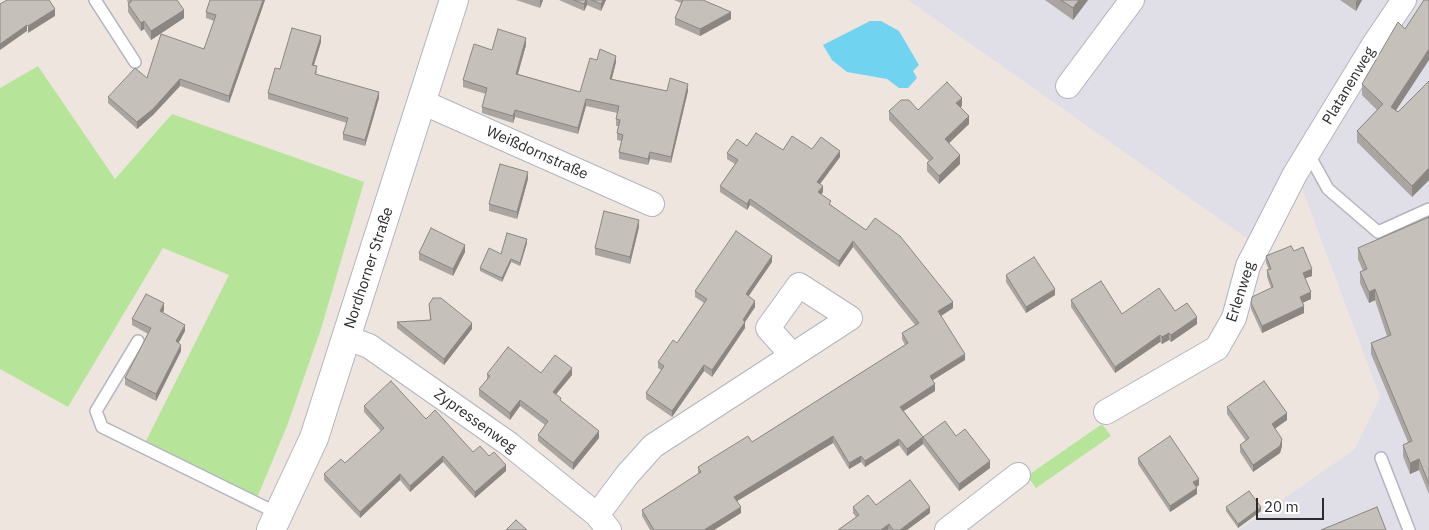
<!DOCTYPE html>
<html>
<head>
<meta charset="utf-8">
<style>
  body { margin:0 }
  #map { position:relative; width:1429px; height:530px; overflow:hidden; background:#eee6de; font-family:"IBM Plex Sans",sans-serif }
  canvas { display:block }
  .scale { position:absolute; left:1256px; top:498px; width:68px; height:22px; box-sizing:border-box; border:2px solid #2c2c2c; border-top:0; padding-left:6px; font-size:15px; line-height:18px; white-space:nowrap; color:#2c2c2c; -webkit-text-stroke:4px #fff; paint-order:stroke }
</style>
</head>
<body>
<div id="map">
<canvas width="1429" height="530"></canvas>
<div class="scale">20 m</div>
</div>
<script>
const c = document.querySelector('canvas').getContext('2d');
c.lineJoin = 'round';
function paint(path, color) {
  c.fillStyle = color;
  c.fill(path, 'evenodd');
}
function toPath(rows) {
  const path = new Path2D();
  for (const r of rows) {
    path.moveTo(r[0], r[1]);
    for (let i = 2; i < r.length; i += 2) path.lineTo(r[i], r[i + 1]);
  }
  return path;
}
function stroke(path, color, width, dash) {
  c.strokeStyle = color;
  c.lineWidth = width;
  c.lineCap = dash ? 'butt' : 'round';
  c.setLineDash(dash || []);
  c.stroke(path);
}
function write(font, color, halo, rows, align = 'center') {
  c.font = font + ' "IBM Plex Sans",sans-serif';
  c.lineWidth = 4.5;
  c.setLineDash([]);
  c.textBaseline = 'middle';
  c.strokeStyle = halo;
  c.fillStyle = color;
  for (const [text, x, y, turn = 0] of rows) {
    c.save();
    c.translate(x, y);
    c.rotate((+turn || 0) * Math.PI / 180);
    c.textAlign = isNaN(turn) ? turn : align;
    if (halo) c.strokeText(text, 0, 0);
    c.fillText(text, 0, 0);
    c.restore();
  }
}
paint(toPath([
  [908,0,1429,0,1429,530,1239,530,1355,449,1380,397,1300,183,1251,241]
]), '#e0dee6');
paint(toPath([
  [38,66,115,179,172,114,364,182,321,329,287,426,257,498,145,443,229,275,163,248,68,407,0,369,0,88],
  [1102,424,1111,436,1036,488,1027,476]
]), '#b6e59a');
paint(toPath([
  [870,21,881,21,899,31,919,65,913,71,917,78,908,88,899,88,887,79,847,72,832,60,823,45]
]), '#70d4f1');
const service = toPath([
  [95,0,135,62],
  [1308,153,1328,189,1378,232,1429,209],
  [138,341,96,411,102,427,279,514],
  [1381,458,1409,530]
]);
const minor = toPath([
  [1068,86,1132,0],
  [422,102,652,204],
  [347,338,369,346,509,444,597,515,609,530],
  [1106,412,1217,348,1234,318,1248,266,1295,174,1373,46,1404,0],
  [597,515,627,475,653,446,850,318,799,285,768,328,792,355],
  [947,530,1018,475]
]);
const tertiary = toPath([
  [271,530,314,438,454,0]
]);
stroke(service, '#b2b5c0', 14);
stroke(minor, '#b2b5c0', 26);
stroke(tertiary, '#b2b5c0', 30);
stroke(service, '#fff', 11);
stroke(minor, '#fff', 24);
stroke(tertiary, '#fff', 28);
paint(toPath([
  [127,0,177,0,184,18,151,40,144,29,141,31,128,12,128,3],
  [210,0,265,0,229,103,180,86,153,115,137,129,108,103,108,97,204,49,214,21,206,18,206,12],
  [516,0,543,0,540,8],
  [559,0,606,0,601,11,587,5,584,11],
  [674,0,703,0,731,19,700,36,675,25,675,18,681,3],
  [1045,0,1088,0,1073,20],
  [1340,0,1362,0,1356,11],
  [321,42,314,65,317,72,316,74,379,98,365,146,343,140,343,134,347,123,268,99,268,93,280,69],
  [526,45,518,74,580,92,597,60,616,62,612,79,667,91,688,91,671,163,650,159,648,165,619,159,619,152,621,141,617,140,617,133,618,126,616,126,616,119,617,113,586,106,578,134,515,117,513,123,482,113,482,107,486,94,463,87,463,80,492,50],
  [1429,81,1429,180,1412,197,1357,142,1357,131,1377,110,1362,95,1362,84,1398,112],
  [962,106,960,107,969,124,949,143,960,164,939,184,927,171,927,163,929,161,889,120,889,111],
  [747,146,783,150,812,149,840,157,820,184,823,192,821,194,831,205,953,308,941,316,965,360,932,380,935,391,904,411,923,437,956,436,990,468,959,491,923,444,907,456,899,445,865,467,861,462,849,469,833,443,737,501,741,513,714,530,650,530,642,516,642,510,698,474,698,467,752,442,905,345,902,339,902,333,915,325,853,247,839,267,750,205,747,210,720,192,720,186,735,164,727,159,727,153],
  [528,179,517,219,489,211,489,204],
  [1429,217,1429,504,1429,494,1419,470,1410,474,1403,456,1403,445,1408,442,1371,354,1371,343,1387,336,1375,300,1369,303,1360,283,1360,272,1363,271,1358,259,1358,248],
  [639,227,630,264,595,255,595,248],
  [527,243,520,266,511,262,502,282,480,271,480,268,501,254],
  [1294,251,1312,276,1305,278,1311,299,1302,303,1304,313,1262,333,1251,309,1251,303,1271,288,1267,277,1267,270,1269,270,1266,263,1266,256],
  [465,252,453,276,419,260,419,253],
  [772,262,748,296,755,307,745,322,745,328,712,377,704,371,672,417,646,399,646,393,661,370,658,368,658,362,677,343,704,303,695,297,695,291],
  [1006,275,1055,295,1026,313,1006,282],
  [1071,300,1122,314,1197,324,1171,342,1169,340,1162,344,1160,342,1115,373,1071,307],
  [429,304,472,329,444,365,397,328,397,322,430,320],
  [164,310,163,313,185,331,178,343,181,351,156,401,125,385,125,378,148,334,132,325,132,319],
  [541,373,572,375,556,394,561,401,599,438,573,470,538,441,538,435,545,425,520,406,510,420,479,396,479,389,487,380,487,374],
  [364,406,426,419,473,452,489,456,506,471,475,498,443,462,410,492,400,480,360,518,324,480,324,474,345,463,381,431,364,412],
  [1227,407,1287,420,1275,428,1282,446,1280,453,1253,472,1240,452,1240,445,1246,441,1227,414],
  [1138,458,1199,485,1196,487,1197,494,1170,512,1138,464],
  [876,505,930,513,907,530,838,530,856,517,853,513,853,507],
  [1226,507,1261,511,1238,528,1226,511]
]), '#aaa5a0');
paint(toPath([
  [263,0,265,0,229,103,229,96],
  [540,0,543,0,540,8],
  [586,0,587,0,587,5,584,11,584,4],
  [603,0,606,0,601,11,601,4],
  [1079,0,1088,0,1073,20,1073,8],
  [1357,0,1362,0,1356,11,1356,2],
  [55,9,55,16,28,33,28,26],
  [184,10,184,18,151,40,151,31],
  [731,12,731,19,700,36,700,29],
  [144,21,144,29,141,31,141,23],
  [27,25,27,31,0,50,0,44],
  [321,36,321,42,312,71,312,65],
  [526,38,526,45,516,80,516,74],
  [1429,49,1429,60,1391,118,1391,107],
  [616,56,616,62,610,85,610,79],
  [180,79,180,86,153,115,137,129,137,122],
  [688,84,688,91,671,163,671,157],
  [379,92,379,98,365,146,365,140],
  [962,98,962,106,956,111,956,103],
  [586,99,586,106,578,134,578,128],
  [515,110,515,117,513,123,513,116],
  [969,116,969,124,945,147,945,139],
  [840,151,840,157,817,188,817,182],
  [650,152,650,159,648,165,648,159],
  [960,155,960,164,939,184,939,176],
  [1429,168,1429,180,1412,197,1412,186],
  [528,172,528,179,517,219,517,212],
  [823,186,823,192,818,199,818,192],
  [750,199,750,205,747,210,747,204],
  [639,220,639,227,630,264,630,257],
  [527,239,527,243,520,266,520,263],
  [853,241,853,247,839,267,839,261],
  [465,245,465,252,453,276,453,269],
  [772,256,772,262,746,300,746,294],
  [511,259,511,262,502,282,502,278],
  [1312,269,1312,276,1303,279,1303,273],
  [1055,289,1055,295,1026,313,1026,307],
  [1375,289,1375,300,1369,303,1369,292],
  [1311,292,1311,299,1300,304,1300,297],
  [755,301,755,307,745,322,745,328,712,377,712,370,743,320],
  [953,302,953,308,938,318,938,311],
  [164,303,164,310,160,318,160,311],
  [1304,306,1304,313,1262,333,1262,326],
  [1197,317,1197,324,1171,342,1171,335],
  [472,323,472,329,444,365,444,359],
  [185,325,185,331,176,348,176,341],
  [1169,333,1169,340,1162,344,1162,337],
  [1160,335,1160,342,1115,373,1115,367],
  [181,345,181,351,156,401,156,394],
  [965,354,965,360,930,382,930,376],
  [704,365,704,371,672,417,672,411],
  [572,368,572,375,553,398,553,392],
  [935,384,935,391,900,413,900,407],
  [520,400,520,406,510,420,510,413],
  [1287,413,1287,420,1272,431,1272,424],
  [599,431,599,438,573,470,573,463],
  [833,436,833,443,734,503,734,497],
  [923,437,923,444,907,456,907,449],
  [899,439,899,445,865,467,865,461],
  [1282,439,1282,446,1280,453,1253,472,1253,465],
  [443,456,443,462,410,492,410,486],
  [861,456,861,462,849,469,849,463],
  [1419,459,1419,470,1410,474,1410,463],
  [990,461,990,468,959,491,959,484],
  [506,465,506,471,475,498,475,492],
  [400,474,400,480,360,518,360,512],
  [1199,479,1199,485,1193,489,1193,482],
  [1197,488,1197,494,1170,512,1170,506],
  [741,507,741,513,714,530,704,530],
  [930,507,930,513,907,530,900,530],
  [1261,507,1261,511,1238,528,1238,524],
  [889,524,888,530,881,530]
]), '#8b8682');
const building = toPath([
  [7,0,49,0,55,9,28,26,27,25,0,44,0,4,7,0],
  [131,0,177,0,184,10,151,31,144,21,141,23,128,4,131,2,131,0],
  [210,0,263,0,229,96,180,79,153,109,137,122,108,97,135,68,147,78,161,34,204,49,216,15,206,12,210,0],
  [574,0,586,0,584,4,574,0],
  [592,0,603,0,601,4,592,0],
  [683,0,703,0,731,12,700,29,675,18,683,0],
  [1061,0,1079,0,1073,8,1061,0],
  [1424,0,1429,0,1429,49,1391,107,1398,112,1429,81,1429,168,1412,186,1357,131,1383,104,1362,84,1398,22,1405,29,1424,0],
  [292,28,321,36,312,65,317,66,315,74,379,92,365,140,343,134,348,118,268,93,275,68,280,69,292,28],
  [498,29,526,38,516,74,580,92,590,58,597,60,600,49,616,56,610,79,667,91,670,78,688,84,671,157,650,152,648,159,619,152,623,135,617,133,620,120,616,119,619,106,586,99,578,128,515,110,513,116,482,107,487,88,463,80,474,44,492,50,498,29],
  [947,82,962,98,956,103,969,116,945,139,960,155,939,176,927,163,933,158,889,111,901,100,909,100,918,110,947,82],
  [756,133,783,150,792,136,812,149,821,137,840,151,817,182,823,186,818,192,831,201,829,204,866,230,875,218,900,236,953,302,938,311,965,354,930,376,935,384,900,407,923,437,945,421,956,436,965,429,990,461,959,484,923,437,907,449,899,439,865,461,861,456,849,463,833,436,734,497,741,507,704,530,654,530,642,510,701,472,698,467,748,436,752,442,908,343,902,333,919,323,853,241,839,261,750,199,747,204,720,186,738,160,727,153,737,139,747,146,756,133],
  [500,164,528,172,517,212,489,204,500,164],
  [604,211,639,220,630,257,595,248,604,211],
  [1429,217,1429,484,1419,459,1410,463,1403,445,1412,441,1371,343,1391,335,1375,289,1369,292,1360,272,1367,269,1358,248,1429,217],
  [431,228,465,245,453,269,419,253,431,228],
  [736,231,772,256,746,294,755,301,743,320,745,322,712,370,704,365,672,411,646,393,664,366,658,362,673,340,677,343,707,299,695,291,736,231],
  [507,233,527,239,520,263,511,259,502,278,480,268,489,248,501,254,507,233],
  [1291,246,1294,251,1303,247,1312,269,1303,273,1311,292,1300,297,1304,306,1262,326,1251,303,1252,297,1273,287,1267,270,1271,269,1266,256,1291,246],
  [1034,257,1055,289,1026,307,1006,275,1034,257],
  [1101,281,1122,314,1159,288,1175,311,1187,303,1197,317,1171,335,1169,333,1162,337,1160,335,1115,367,1071,300,1101,281],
  [146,294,164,303,160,311,185,325,176,341,181,345,156,394,125,378,151,328,132,319,146,294],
  [433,298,441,298,472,323,444,359,397,322,431,320,429,304,433,298],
  [508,347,541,373,555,355,572,368,553,392,561,398,560,400,599,431,573,463,538,435,548,421,520,400,510,413,479,389,490,376,487,374,508,347],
  [391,381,426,419,435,410,473,452,480,446,489,456,494,452,506,465,475,492,443,456,410,486,400,474,360,512,324,474,341,459,345,463,384,428,364,406,391,381],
  [1264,381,1287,413,1272,424,1282,439,1280,446,1253,465,1240,445,1249,438,1227,407,1264,381],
  [1170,436,1199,479,1193,482,1197,488,1170,506,1138,458,1170,436],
  [910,480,930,507,900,530,893,530,889,524,881,530,838,530,859,515,853,507,868,495,876,505,910,480],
  [1249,491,1261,507,1238,524,1226,507,1249,491],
  [1377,507,1386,530,1321,530,1377,507],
  [516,520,527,530,506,530,516,520]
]);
paint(building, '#c6c0ba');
stroke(building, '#8b8682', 1);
write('15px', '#2c2c2c', '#fff', [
  ["Platanenweg",1349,86,-59],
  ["Weißdornstraße",537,153,24],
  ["Nordhorner Straße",369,268,-72],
  ["Erlenweg",1241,292,-72],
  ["Zypressenweg",475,421,36]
]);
</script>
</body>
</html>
